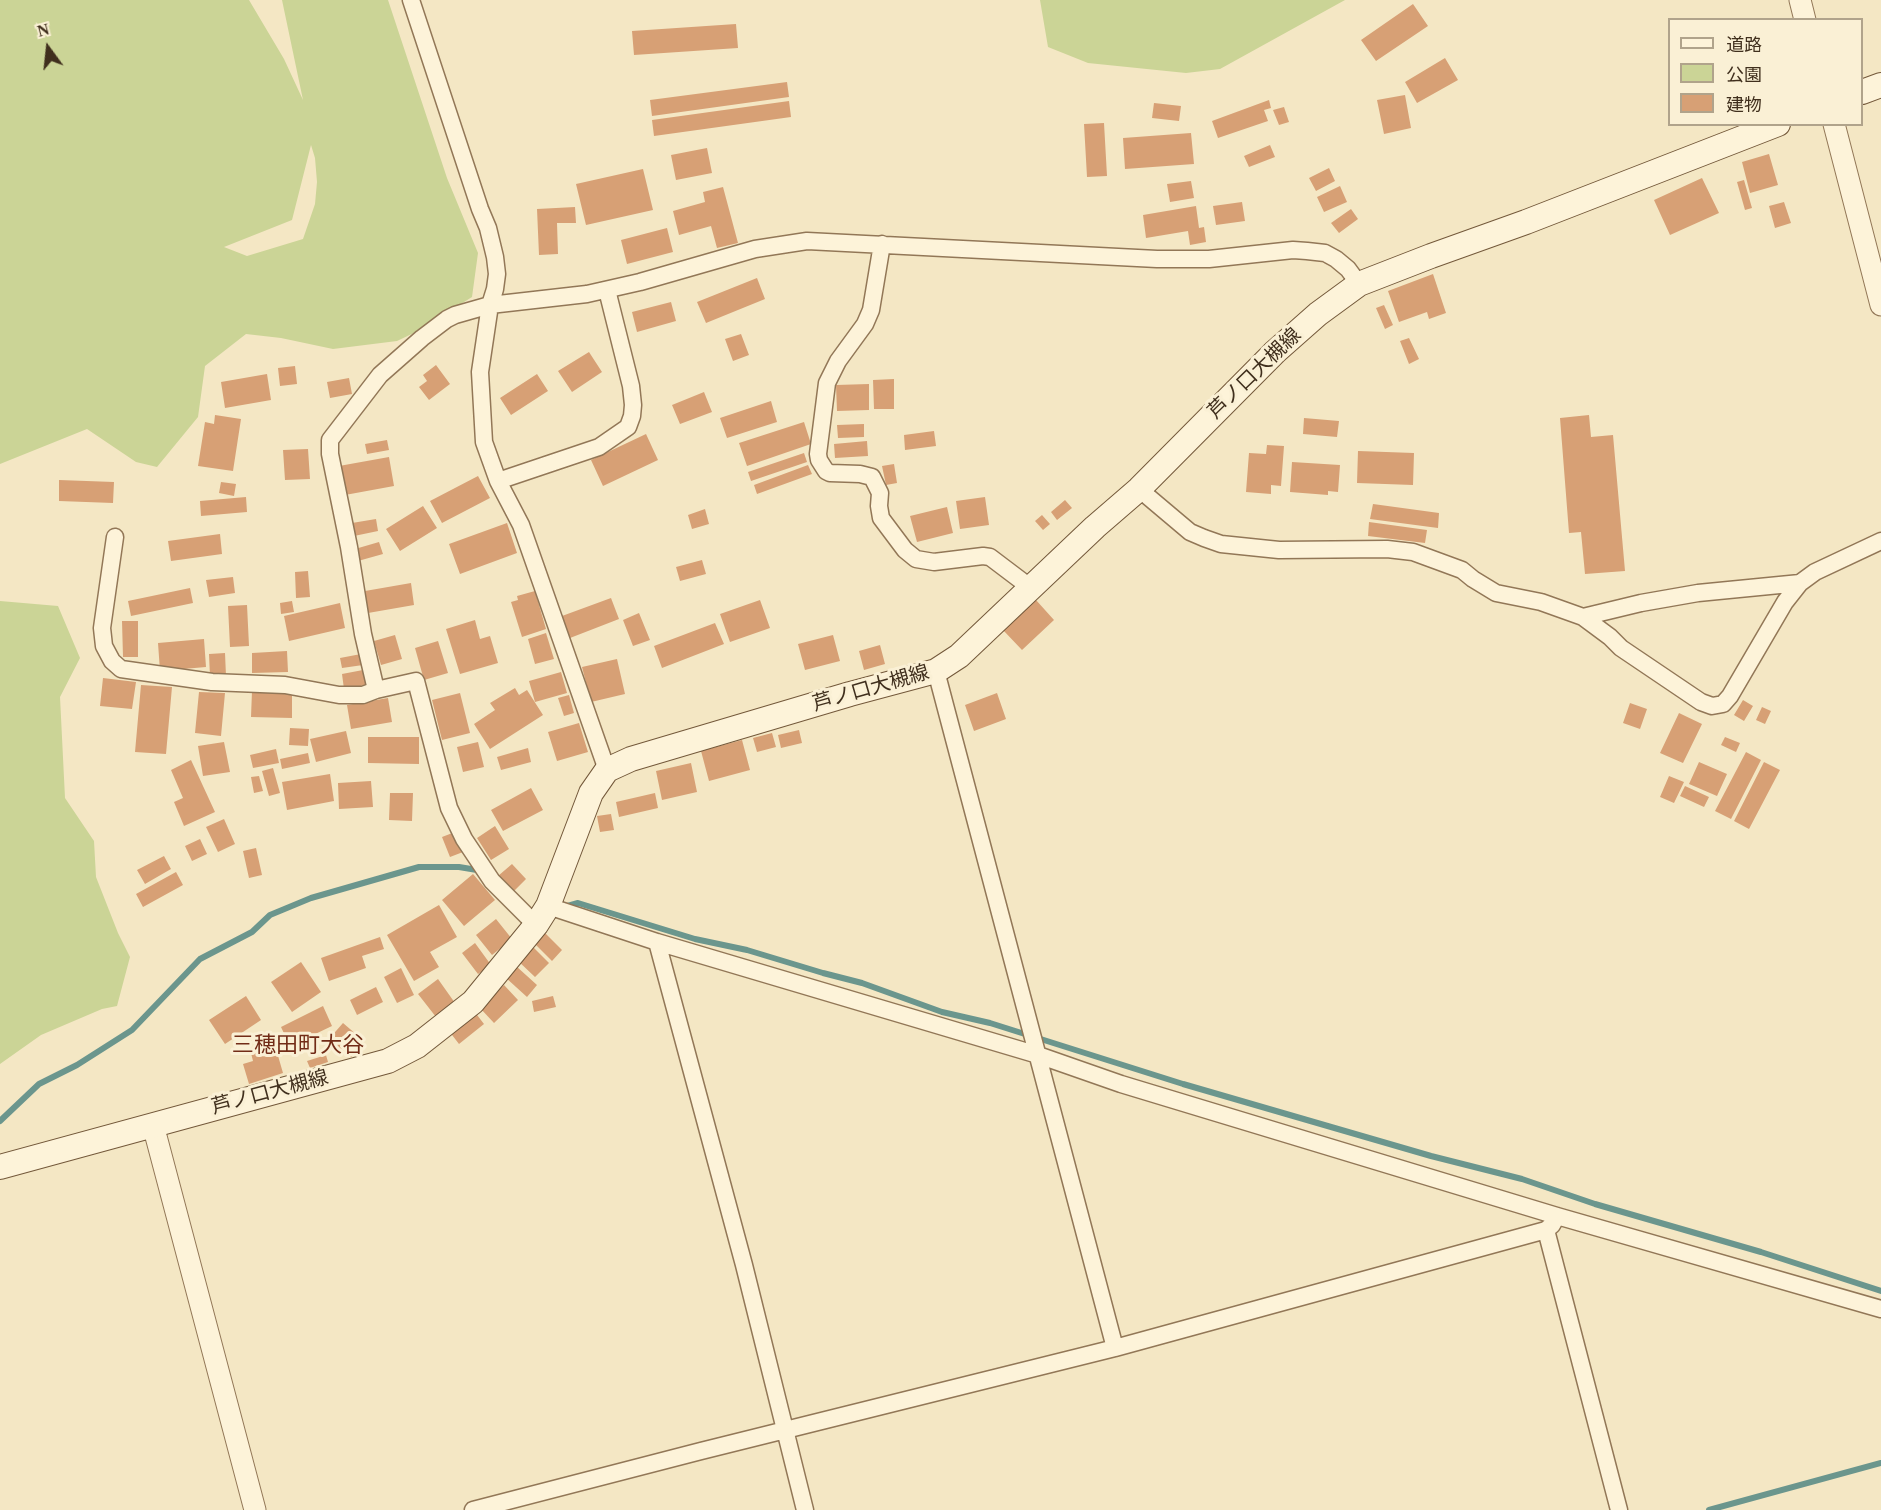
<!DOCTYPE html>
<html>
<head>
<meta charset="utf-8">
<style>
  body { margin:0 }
  #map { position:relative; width:1881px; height:1510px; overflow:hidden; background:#f4e7c4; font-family:"Times New Roman","Noto Sans JP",serif }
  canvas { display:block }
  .legend { position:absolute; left:1668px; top:18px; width:195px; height:108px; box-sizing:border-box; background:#faf0d5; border:2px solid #b0a38b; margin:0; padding:8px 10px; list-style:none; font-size:18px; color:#402f1d }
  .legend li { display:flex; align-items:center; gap:12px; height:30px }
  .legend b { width:30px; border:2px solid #b0a38b }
  .north { position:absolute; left:18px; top:18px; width:60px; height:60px; -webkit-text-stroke:4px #faf0d5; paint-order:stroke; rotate:345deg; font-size:16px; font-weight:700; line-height:24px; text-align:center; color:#402f1d }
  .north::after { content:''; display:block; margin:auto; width:21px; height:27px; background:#402f1d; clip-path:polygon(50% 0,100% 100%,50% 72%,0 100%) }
</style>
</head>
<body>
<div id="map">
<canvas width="1881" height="1510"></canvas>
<ul class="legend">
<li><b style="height:8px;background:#fdf3d9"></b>道路</li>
<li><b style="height:16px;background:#cbd496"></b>公園</li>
<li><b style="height:16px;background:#d7a075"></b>建物</li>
</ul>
<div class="north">N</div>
</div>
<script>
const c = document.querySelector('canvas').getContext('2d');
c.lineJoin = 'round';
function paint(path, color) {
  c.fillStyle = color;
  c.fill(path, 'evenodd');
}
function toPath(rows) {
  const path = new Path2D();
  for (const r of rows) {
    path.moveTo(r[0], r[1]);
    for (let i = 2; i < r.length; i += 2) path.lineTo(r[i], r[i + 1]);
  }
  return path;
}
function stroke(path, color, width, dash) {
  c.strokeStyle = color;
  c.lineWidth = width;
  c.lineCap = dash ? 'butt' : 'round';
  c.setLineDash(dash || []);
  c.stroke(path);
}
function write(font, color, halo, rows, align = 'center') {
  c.font = font + ' "Times New Roman","Noto Sans JP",serif';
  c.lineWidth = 6;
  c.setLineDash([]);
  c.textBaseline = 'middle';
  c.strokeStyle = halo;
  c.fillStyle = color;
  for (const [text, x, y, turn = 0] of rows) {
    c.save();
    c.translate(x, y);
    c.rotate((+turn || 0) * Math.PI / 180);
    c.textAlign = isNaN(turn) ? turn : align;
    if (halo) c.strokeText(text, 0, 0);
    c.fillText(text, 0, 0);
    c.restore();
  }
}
paint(toPath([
  [0,0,249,0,284,59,303,100,282,0,388,0,447,178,478,253,472,297,418,331,397,341,333,349,281,338,246,334,205,366,198,417,157,467,136,462,87,429,0,464],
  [311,145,315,158,317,182,315,204,303,239,247,256,224,247,292,220],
  [1040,0,1345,0,1220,69,1186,73,1088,63,1048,47],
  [0,601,58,606,80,658,60,697,65,798,94,841,96,877,118,933,130,957,117,1006,102,1009,41,1035,0,1064]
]), '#cbd496');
stroke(toPath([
  [564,907,578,903,695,939,747,950,823,973,862,983,942,1012,990,1023,1183,1084,1431,1156,1522,1179,1595,1204,1761,1252,1881,1291],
  [0,1121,39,1084,77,1065,132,1030,200,959,252,932,270,915,311,898,419,867,459,867,477,870,480,874],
  [1709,1510,1881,1463]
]), '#6b968d', 6);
paint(toPath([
  [1413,4,1428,26,1376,61,1361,40],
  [736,24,738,48,634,55,632,31],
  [1445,58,1458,80,1417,103,1405,82],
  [787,82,789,97,652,116,650,100],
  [1405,95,1411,128,1384,134,1377,100],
  [1269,100,1271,108,1264,110,1268,121,1218,138,1212,121],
  [789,101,791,117,654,136,652,120],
  [1154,103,1181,106,1179,121,1152,118],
  [1284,107,1289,122,1279,125,1273,110],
  [1104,123,1107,176,1087,177,1084,124],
  [1191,133,1194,164,1125,169,1123,138],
  [1270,145,1275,157,1249,167,1244,156],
  [707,148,712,173,676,180,671,155],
  [1769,154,1778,185,1750,193,1742,162],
  [1329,168,1335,181,1316,191,1309,178],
  [643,169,653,210,586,225,576,184],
  [1702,178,1719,213,1670,235,1654,200],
  [1744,180,1752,208,1745,210,1737,182],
  [1191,181,1194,198,1170,202,1167,184],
  [1340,186,1347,202,1324,212,1317,197],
  [723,187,738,243,717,248,711,226,679,235,673,211,705,202,703,192],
  [1242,202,1245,221,1216,225,1213,206],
  [1784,202,1791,223,1775,228,1769,206],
  [1196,206,1199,228,1204,227,1206,242,1190,245,1188,231,1146,238,1143,215],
  [575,207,576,223,557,223,558,254,539,255,537,209],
  [1351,209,1358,219,1339,233,1331,223],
  [667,228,673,252,627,264,621,240],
  [1433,274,1446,313,1429,319,1427,312,1399,322,1388,291],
  [757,278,765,299,706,323,697,302],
  [671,302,676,321,637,332,632,312],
  [1384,305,1393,325,1385,329,1376,308],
  [741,334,749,355,733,361,725,339],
  [1409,338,1419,359,1409,364,1400,341],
  [589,352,602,372,572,392,558,371],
  [436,365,450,384,429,400,419,387,427,381,423,375],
  [295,366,297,384,280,386,278,368],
  [267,374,271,400,225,408,221,382],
  [537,374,548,391,511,415,500,398],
  [349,378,352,394,330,398,327,382],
  [894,379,894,409,874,409,873,380],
  [869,384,869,410,837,411,836,385],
  [704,392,712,412,680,424,672,405],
  [771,401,777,422,727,438,720,418],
  [215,415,241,419,233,471,198,466,205,422,214,424],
  [1589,415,1591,437,1613,435,1625,571,1585,574,1581,532,1569,533,1560,418],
  [1304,418,1339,421,1337,437,1303,434],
  [804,422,811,444,747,466,739,443],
  [864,424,864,437,838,438,837,425],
  [934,431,936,446,905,450,904,435],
  [646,434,658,460,603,486,591,460],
  [387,440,389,450,367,454,365,444],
  [867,441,868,456,835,458,834,444],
  [1267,445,1284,446,1281,486,1271,485,1271,494,1246,492,1249,453,1266,454],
  [308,449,310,479,285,480,283,450],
  [1358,451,1414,453,1413,485,1357,483],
  [804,453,807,462,751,481,748,472],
  [389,457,394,486,345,495,339,466],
  [1292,462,1340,465,1338,492,1328,491,1328,495,1290,492],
  [894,464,897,483,886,485,882,466],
  [808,465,812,474,757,494,754,485],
  [478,476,490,498,442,523,430,501],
  [59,480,114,482,113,503,59,501],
  [221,482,236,484,234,496,219,493],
  [246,497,247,512,201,516,200,501],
  [985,497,989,525,960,529,956,501],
  [1065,500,1072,508,1057,520,1051,512],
  [1373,504,1439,513,1438,528,1370,519],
  [423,506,437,528,400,551,386,529],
  [947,507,953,533,917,542,910,516],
  [705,509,709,524,692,529,688,515],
  [1042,515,1050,524,1043,530,1035,521],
  [376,519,378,531,354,536,352,523],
  [1369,522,1427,530,1425,543,1368,536],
  [507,523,517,553,460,574,449,544],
  [220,534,222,554,171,561,168,541],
  [379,542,383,554,358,561,355,549],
  [702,560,706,574,680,581,676,567],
  [308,571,310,597,296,598,295,572],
  [233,577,235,593,209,597,206,580],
  [411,583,414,605,368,613,365,591],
  [190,588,193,603,131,616,128,601],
  [535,591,546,629,522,637,511,602,518,600,517,596],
  [611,598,619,619,570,638,562,616],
  [760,600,770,628,730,642,720,614],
  [1036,600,1054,620,1022,650,1003,630],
  [292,601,294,612,281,614,280,603],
  [340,603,345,628,289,641,284,616],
  [247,605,249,646,230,647,228,606],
  [639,613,650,640,633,646,623,620],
  [475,620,480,639,490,636,498,663,460,674,446,629],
  [122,621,138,621,138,657,123,657],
  [715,623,724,644,662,668,654,646],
  [546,633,554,659,535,664,528,639],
  [395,635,402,659,381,665,374,641],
  [833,635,840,661,805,670,798,644],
  [204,639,206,667,160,671,158,643],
  [438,641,448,673,424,680,415,648],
  [880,645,885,664,864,670,859,651],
  [287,651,288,672,252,673,252,653],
  [225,653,226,676,210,677,209,654],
  [361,654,363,665,342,668,340,658],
  [617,659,625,694,591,702,582,667],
  [363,670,366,685,344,689,342,674],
  [561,672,567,693,535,702,529,681],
  [103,678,136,682,132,709,100,706],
  [141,685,172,687,166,754,135,752],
  [515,688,519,695,527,690,543,715,490,749,474,724,495,710,490,703],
  [252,691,292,691,292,718,251,717],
  [199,692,225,693,221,736,195,733],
  [460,693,470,733,442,740,432,700],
  [997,693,1006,719,974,731,965,705],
  [569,695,574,713,564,716,558,698],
  [388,698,392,722,351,729,347,705],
  [1743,700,1753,706,1744,721,1734,715],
  [1630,703,1647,709,1640,729,1623,723],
  [1762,707,1771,711,1765,724,1756,720],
  [1679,713,1702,724,1683,763,1660,753],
  [579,723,588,752,557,761,548,732],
  [290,728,309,729,308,746,289,745],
  [799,730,802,743,781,748,778,735],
  [346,731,351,753,316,762,310,739],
  [772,733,776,747,757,752,753,738],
  [368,737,419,737,419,764,368,763],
  [1725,737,1740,743,1736,752,1721,745],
  [742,740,750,770,709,781,701,751],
  [224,742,230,772,203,776,198,746],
  [478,742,484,767,463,772,457,747],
  [528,748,531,762,501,770,497,757],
  [276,749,279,763,253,768,250,755],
  [1746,752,1761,760,1731,819,1715,811],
  [308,753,310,763,282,769,280,759],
  [191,760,215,812,184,826,174,802,183,798,171,770],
  [1699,762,1727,774,1717,796,1689,784],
  [1764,762,1780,770,1749,829,1734,821],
  [691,763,697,792,662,800,656,771],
  [273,768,280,793,269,796,262,771],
  [330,774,334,801,287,810,282,782],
  [259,776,263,791,254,793,251,777],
  [1669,776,1684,782,1674,803,1660,797],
  [371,781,373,807,339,809,338,783],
  [1685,786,1709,797,1704,807,1680,796],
  [531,788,543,810,503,831,491,810],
  [390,793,413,793,412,821,389,820],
  [655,793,658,808,619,817,616,802],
  [611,814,614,830,600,832,597,816],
  [224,819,235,844,218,852,206,827],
  [495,826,509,849,491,860,477,838],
  [455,832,463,852,450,857,442,837],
  [200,839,207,854,192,861,185,846],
  [256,848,262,875,249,878,243,851],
  [164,856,171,869,145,884,137,870],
  [512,864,526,879,513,892,498,876],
  [176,872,183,885,143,907,136,894],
  [473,874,495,900,464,926,442,900],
  [439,905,457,937,430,952,439,967,414,981,387,935],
  [496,919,512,939,492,955,476,935],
  [543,931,562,950,552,961,533,942],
  [380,937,384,949,362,956,366,968,329,981,321,958],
  [475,943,491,965,478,974,462,953],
  [530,944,549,963,535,977,516,959],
  [301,962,321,992,292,1012,271,982],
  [516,966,537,985,527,997,505,977],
  [401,968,414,995,397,1003,384,977],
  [438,979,455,1003,436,1017,418,994],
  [504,985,518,1000,494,1023,480,1008],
  [376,987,383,1002,357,1015,350,1000],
  [246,996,261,1020,225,1044,209,1020],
  [553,996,556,1007,534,1012,532,1001],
  [323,1006,332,1026,290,1046,281,1027],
  [474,1011,484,1024,459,1044,449,1031],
  [343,1023,364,1041,351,1057,329,1039],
  [274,1042,283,1073,249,1084,243,1064,253,1061,250,1049],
  [326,1055,328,1062,310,1068,307,1061]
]), '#d7a075');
const minor = toPath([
  [411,0,480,209,488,228,495,257,497,274,495,289,490,305,480,372,484,442,498,481,521,525,607,770],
  [882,244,871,310,865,324,838,361,827,383,818,454,819,460,826,471,830,473,860,474,872,477,880,493,879,506,881,518,905,550,916,559,934,562,983,556,990,557,1031,588],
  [498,481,599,447,628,427,632,416,633,405,631,386,607,290],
  [1139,489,1190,532,1204,538,1221,544,1279,550,1387,549,1413,552,1462,570,1473,579,1496,593,1541,602,1583,617,1610,637,1621,648,1701,702,1712,706,1723,704,1730,696,1785,602,1800,583,1815,572,1881,541],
  [115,537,102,628,104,646,112,661,121,669,212,682,285,685,339,695,363,695,376,690,416,681,449,808,464,839,492,881,536,925],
  [1583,617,1641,603,1698,593,1800,583],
  [936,671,1115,1348],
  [376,690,363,634,349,547,330,454,330,440,380,375,422,338,447,319,455,315,490,305,587,294,640,282,755,249,807,241,1157,259,1209,259,1293,250,1307,251,1325,253,1336,259,1348,269,1359,284],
  [548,906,657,942,1038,1055,1121,1084,1557,1216,1881,1309],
  [657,942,744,1265,805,1510],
  [1546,1230,1619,1510],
  [473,1510,701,1451,1115,1348,1546,1230,1552,1225,1557,1216]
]);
const tertiary = toPath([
  [1800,0,1805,20],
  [1834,124,1881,305],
  [153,1125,255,1510]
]);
const secondary = toPath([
  [1862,92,1881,85],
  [0,1167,388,1061,417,1046,473,1002,536,925,548,906,591,793,607,770,631,759,850,694,936,671,959,656,1095,527,1139,489,1275,352,1318,314,1359,284,1431,256,1526,222,1778,124]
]);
stroke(minor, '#927757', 19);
stroke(tertiary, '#927757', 23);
stroke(secondary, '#73583a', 26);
stroke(minor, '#fdf3d9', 16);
stroke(tertiary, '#fdf3d9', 21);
stroke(secondary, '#fdf3d9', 24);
write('20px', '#402f1d', '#faf0d5', [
  ["芦ノ口大槻線",1255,374,-44],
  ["芦ノ口大槻線",871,689,-16],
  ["芦ノ口大槻線",270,1093,-15]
]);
write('22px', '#722c17', '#faf0d5', [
  ["三穂田町大谷",298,1046]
]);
</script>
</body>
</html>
